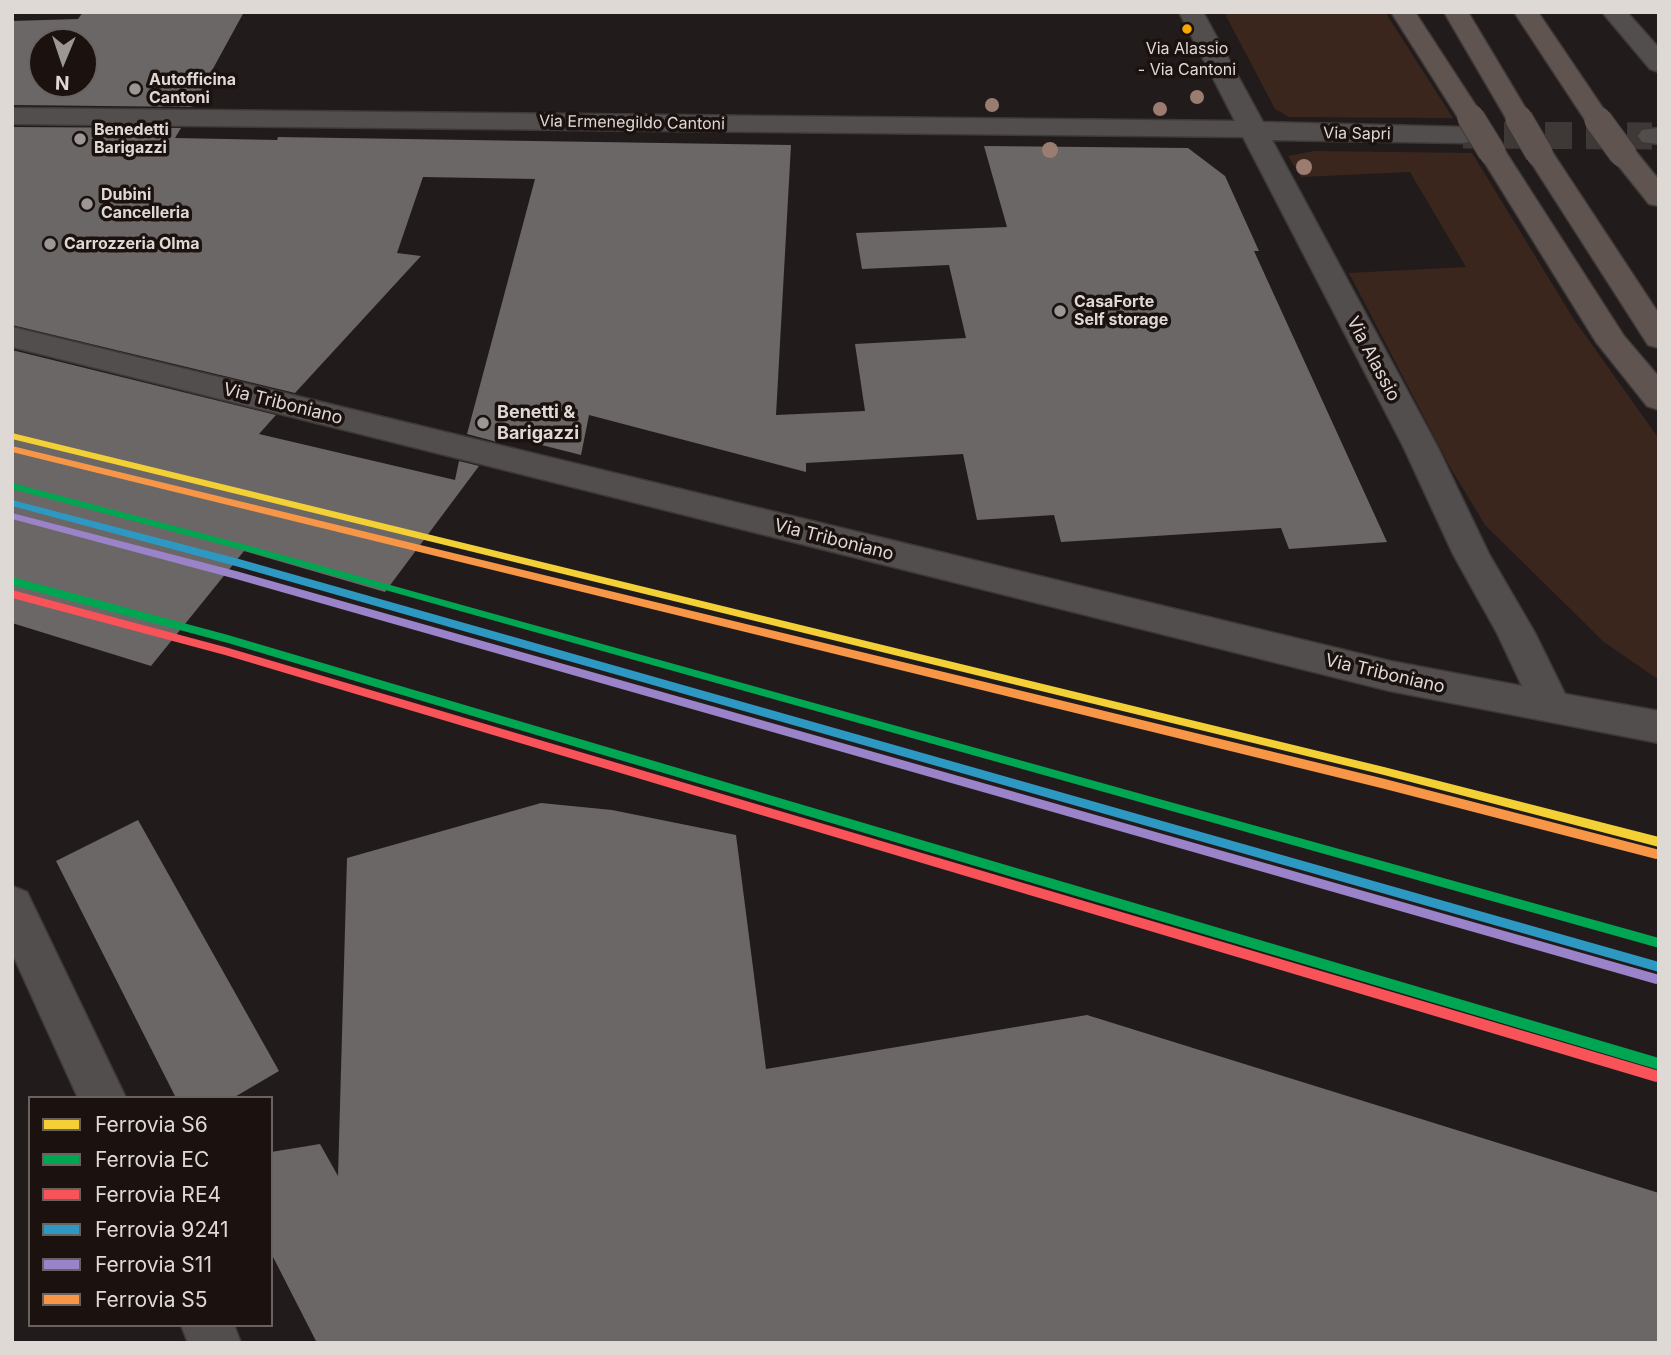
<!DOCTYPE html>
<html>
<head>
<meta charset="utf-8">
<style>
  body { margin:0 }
  #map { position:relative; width:1671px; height:1355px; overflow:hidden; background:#211c1b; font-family:Inter,sans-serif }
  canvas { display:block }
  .frame { position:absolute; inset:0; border:14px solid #dfd9d6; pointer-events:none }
  .legend { position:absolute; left:28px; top:1096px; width:245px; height:231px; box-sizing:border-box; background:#1b120f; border:2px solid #69625f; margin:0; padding:9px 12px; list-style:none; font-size:21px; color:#dfd9d6 }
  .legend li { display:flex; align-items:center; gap:14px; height:35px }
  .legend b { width:35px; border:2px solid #69625f }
  .north { position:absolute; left:28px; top:28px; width:70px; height:70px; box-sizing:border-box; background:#1b120f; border:2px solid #69625f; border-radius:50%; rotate:182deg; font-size:19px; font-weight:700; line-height:28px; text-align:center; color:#dfd9d6 }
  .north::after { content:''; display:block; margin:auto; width:24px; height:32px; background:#9c9795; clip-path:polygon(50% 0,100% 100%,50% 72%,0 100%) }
</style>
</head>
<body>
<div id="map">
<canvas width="1671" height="1355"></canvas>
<div class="frame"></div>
<ul class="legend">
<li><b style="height:9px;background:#f3d035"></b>Ferrovia S6</li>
<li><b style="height:9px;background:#00a651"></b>Ferrovia EC</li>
<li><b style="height:9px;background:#f75359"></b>Ferrovia RE4</li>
<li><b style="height:9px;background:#2d99c2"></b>Ferrovia 9241</li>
<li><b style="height:9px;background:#9a83c9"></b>Ferrovia S11</li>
<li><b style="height:9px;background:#f79647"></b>Ferrovia S5</li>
</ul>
<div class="north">N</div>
</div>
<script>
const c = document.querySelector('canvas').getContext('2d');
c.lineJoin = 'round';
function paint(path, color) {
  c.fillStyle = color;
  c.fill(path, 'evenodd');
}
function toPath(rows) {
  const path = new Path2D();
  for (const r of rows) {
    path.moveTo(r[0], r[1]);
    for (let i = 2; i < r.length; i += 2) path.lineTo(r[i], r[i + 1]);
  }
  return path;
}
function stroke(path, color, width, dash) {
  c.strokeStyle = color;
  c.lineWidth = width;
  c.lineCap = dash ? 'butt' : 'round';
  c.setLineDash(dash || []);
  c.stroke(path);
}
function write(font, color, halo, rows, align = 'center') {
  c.font = font + ' Inter,sans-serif';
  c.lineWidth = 7;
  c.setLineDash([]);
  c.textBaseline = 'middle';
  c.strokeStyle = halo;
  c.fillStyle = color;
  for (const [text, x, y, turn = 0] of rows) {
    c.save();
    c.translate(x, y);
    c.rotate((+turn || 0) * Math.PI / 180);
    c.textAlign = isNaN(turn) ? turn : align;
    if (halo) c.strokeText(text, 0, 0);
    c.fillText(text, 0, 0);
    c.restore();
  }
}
paint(toPath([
  [1224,12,1385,12,1453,118,1289,117,1275,109],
  [1314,151,1472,153,1573,318,1659,439,1659,680,1604,642,1485,525,1450,467,1349,273,1466,267,1410,172,1301,177,1288,156]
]), '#3b261e');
paint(toPath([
  [83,12,244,12,192,107,12,105,12,21,78,19],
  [42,42,84,42,84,84,42,84],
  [12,127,181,128,175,138,277,140,278,137,791,145,776,415,865,411,855,344,966,338,949,265,862,269,856,233,1007,227,984,146,1188,148,1225,176,1259,251,1254,251,1387,542,1289,549,1281,528,1061,542,1054,515,977,520,963,454,806,463,806,472,589,415,581,455,502,435,497,442,467,434,535,179,423,177,397,253,421,256,295,393,12,325],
  [12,350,276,415,259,434,455,480,459,461,479,466,385,592,244,551,151,666,12,623],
  [541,803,612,810,736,835,766,1069,1087,1015,1659,1193,1659,1343,317,1343,271,1253,271,1152,320,1144,338,1176,347,858],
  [138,820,279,1071,233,1098,176,1098,56,861]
]), '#6b6766');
stroke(toPath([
  [1463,135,1652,136]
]), '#3e3837', 27, [27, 14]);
const minor = toPath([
  [1179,12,1203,12,1263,122,1463,127,1473,129,1477,135,1473,141,1463,143,1272,140,1437,446,1489,554,1535,633,1565,694,1659,711,1659,743,1390,691,12,347,12,327,1390,661,1522,686,1497,633,1453,554,1403,446,1243,137,12,124,12,108,1235,121,1179,12],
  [1602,12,1627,12,1659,48,1659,72,1650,69,1602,12],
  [1659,128,1659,144,1642,142,1638,136,1642,130,1659,128],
  [12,886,27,892,126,1098,78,1098,12,953,12,886],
  [181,1325,234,1325,241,1343,188,1343,181,1325]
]);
const trunk = toPath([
  [1391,12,1415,12,1484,118,1480,124,1471,126,1462,124,1391,12],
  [1444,12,1468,12,1532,119,1528,125,1519,127,1510,125,1444,12],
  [1514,12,1538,12,1611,120,1607,126,1598,128,1589,126,1514,12],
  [1492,144,1502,146,1624,336,1659,377,1659,410,1647,406,1596,342,1478,152,1482,146,1492,144],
  [1539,145,1549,147,1659,314,1659,348,1648,345,1525,153,1529,147,1539,145],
  [1623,146,1633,148,1659,180,1659,206,1649,204,1609,154,1613,148,1623,146]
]);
stroke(minor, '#3d3938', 3);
stroke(trunk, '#3d3938', 3);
paint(minor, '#524e4d');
paint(trunk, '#605451');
const trunkBridge = toPath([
  [1471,118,1492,152],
  [1519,119,1539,153],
  [1598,120,1623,154]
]);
stroke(trunkBridge, '#3d3938', 29, []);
stroke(trunkBridge, '#605451', 27);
paint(toPath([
  [12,433,1384,767,1659,837,1659,847,1384,775,12,439,12,433]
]), '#f3d035');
paint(toPath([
  [12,483,250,546,1659,938,1659,948,250,552,12,489,12,483],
  [12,577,228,635,1659,1058,1659,1070,228,643,12,585,12,577]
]), '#00a651');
paint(toPath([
  [12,590,225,647,1656,1070,1659,1071,1659,1081,1656,1082,225,655,12,598,12,590]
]), '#f75359');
paint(toPath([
  [12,500,239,559,1659,962,1659,972,239,567,12,506,12,500]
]), '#2d99c2');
paint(toPath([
  [12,513,236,571,1656,974,1659,975,1659,983,1656,984,236,579,12,519,12,513]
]), '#9a83c9');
paint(toPath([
  [12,446,1381,778,1656,849,1659,850,1659,858,1656,859,1381,788,12,452,12,446]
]), '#f79647');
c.fillStyle = '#9b7c70';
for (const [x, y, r] of [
  [1197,97,7],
  [992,105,7],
  [1160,109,7],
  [1050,150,8],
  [1304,167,8]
]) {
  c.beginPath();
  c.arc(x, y, r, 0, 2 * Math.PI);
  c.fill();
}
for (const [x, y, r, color] of [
  [1187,29,6,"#f7a600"],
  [135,89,7,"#9c9795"],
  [80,139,7,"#9c9795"],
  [87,204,7,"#9c9795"],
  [50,244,7,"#9c9795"],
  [1060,311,7,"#9c9795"],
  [483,423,7,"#9c9795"]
]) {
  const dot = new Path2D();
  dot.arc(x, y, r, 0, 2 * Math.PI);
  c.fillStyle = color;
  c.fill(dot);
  stroke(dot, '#1b120f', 2.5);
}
write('16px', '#dfd9d6', '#1b120f', [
  ["Via Alassio",1187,49],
  ["- Via Cantoni",1187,70]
]);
write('bold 16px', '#dfd9d6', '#1b120f', [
  ["Autofficina",149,80],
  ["Cantoni",149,98],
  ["Benedetti",94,130],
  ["Barigazzi",94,148],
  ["Dubini",101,195],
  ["Cancelleria",101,213],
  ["Carrozzeria Olma",64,244],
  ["CasaForte",1074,302],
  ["Self storage",1074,320]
], 'left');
write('16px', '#dfd9d6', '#1b120f', [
  ["Via Ermenegildo Cantoni",632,123,1],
  ["Via Sapri",1357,134,1]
]);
write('18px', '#dfd9d6', '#1b120f', [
  ["Via Alassio",1373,359,62],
  ["Via Triboniano",283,404,14],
  ["Via Triboniano",834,540,14],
  ["Via Triboniano",1385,674,13]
]);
write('bold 18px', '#dfd9d6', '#1b120f', [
  ["Benetti &",497,413],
  ["Barigazzi",497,434]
], 'left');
</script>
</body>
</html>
